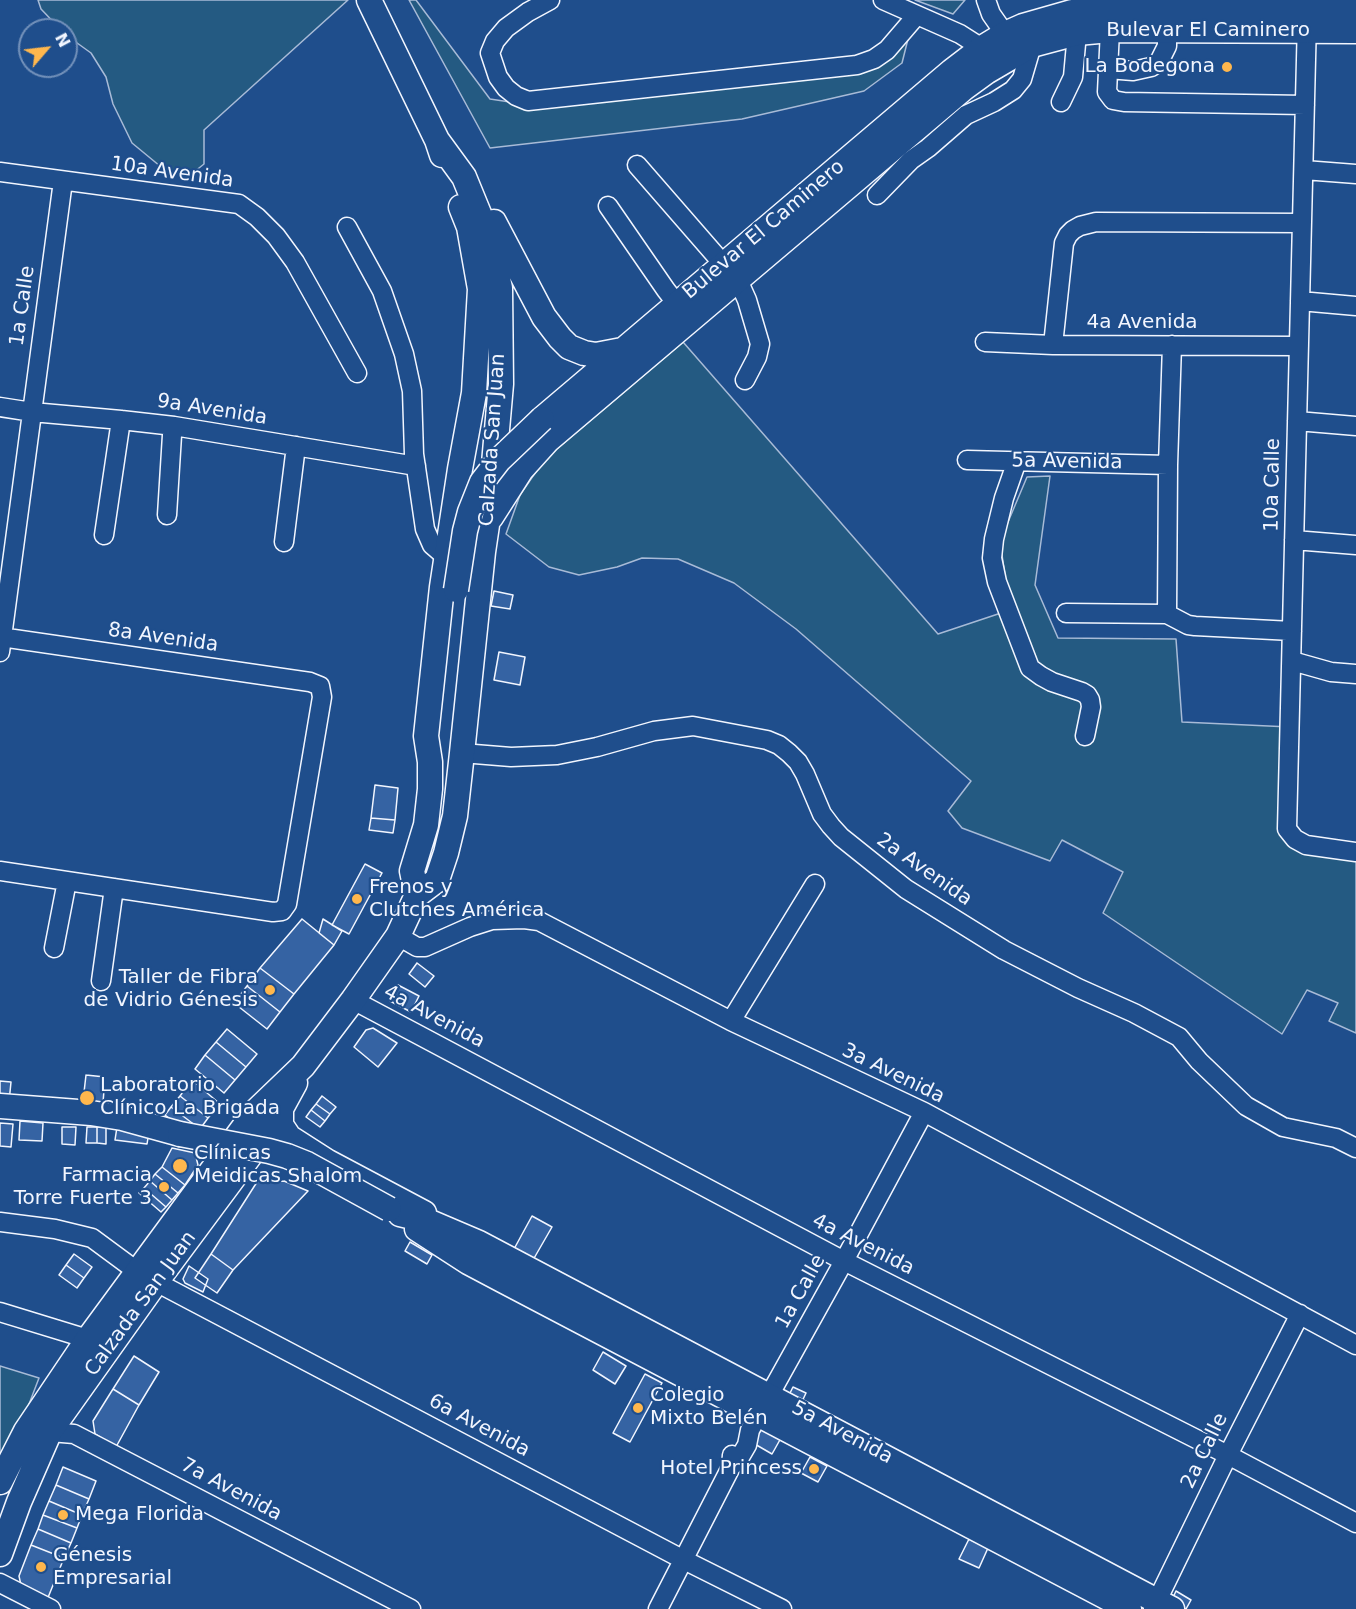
<!DOCTYPE html>
<html>
<head>
<meta charset="utf-8">
<style>
  body { margin:0 }
  #map { position:relative; width:1356px; height:1609px; overflow:hidden; background:#1f4e8c; font-family:"DejaVu Sans",sans-serif }
  canvas { display:block }
  .north { position:absolute; left:18px; top:18px; width:60px; height:60px; box-sizing:border-box; background:#1f4e8c; border:2px solid #7391ba; border-radius:50%; rotate:62deg; font-size:16px; font-weight:700; line-height:24px; text-align:center; color:#f2f6ff }
  .north::after { content:''; display:block; margin:auto; width:21px; height:27px; background:#ffb74d; clip-path:polygon(50% 0,100% 100%,50% 72%,0 100%) }
</style>
</head>
<body>
<div id="map">
<canvas width="1356" height="1609"></canvas>
<div class="north">N</div>
</div>
<script>
const c = document.querySelector('canvas').getContext('2d');
c.lineJoin = 'round';
function paint(path, color) {
  c.fillStyle = color;
  c.fill(path, 'evenodd');
}
function toPath(rows) {
  const path = new Path2D();
  for (const r of rows) {
    path.moveTo(r[0], r[1]);
    for (let i = 2; i < r.length; i += 2) path.lineTo(r[i], r[i + 1]);
  }
  return path;
}
function stroke(path, color, width, dash) {
  c.strokeStyle = color;
  c.lineWidth = width;
  c.lineCap = dash ? 'butt' : 'round';
  c.setLineDash(dash || []);
  c.stroke(path);
}
function write(font, color, halo, rows, align = 'center') {
  c.font = font + ' "DejaVu Sans",sans-serif';
  c.lineWidth = 4.5;
  c.setLineDash([]);
  c.textBaseline = 'middle';
  c.strokeStyle = halo;
  c.fillStyle = color;
  for (const [text, x, y, turn = 0] of rows) {
    c.save();
    c.translate(x, y);
    c.rotate((+turn || 0) * Math.PI / 180);
    c.textAlign = isNaN(turn) ? turn : align;
    if (halo) c.strokeText(text, 0, 0);
    c.fillText(text, 0, 0);
    c.restore();
  }
}
const green = toPath([
  [38,0,348,0,204,130,204,164,189,176,166,171,132,143,113,104,106,77,91,53,66,35,66,30,61,30,41,9,38,0],
  [409,0,416,0,490,99,523,104,871,56,909,35,902,63,864,91,742,119,490,148,409,0],
  [915,0,965,0,953,14,915,0],
  [683,342,938,634,1010,610,1000,541,1027,477,1050,476,1035,585,1058,638,1176,639,1182,722,1290,727,1291,843,1356,856,1356,1033,1329,1021,1338,1003,1307,990,1282,1034,1103,913,1123,872,1062,840,1050,861,962,828,948,811,971,781,796,629,734,583,678,559,642,558,617,567,579,575,549,567,506,534,520,495,544,460,683,342],
  [0,1366,39,1378,0,1480,0,1366]
]);
paint(green, '#245a82');
stroke(green, '#a8bbd7', 1.5);
const building = toPath([
  [494,591,513,595,510,609,491,606,494,591],
  [499,652,525,657,520,685,494,680,499,652],
  [375,785,398,788,395,820,371,818,375,785],
  [371,818,395,820,393,833,369,830,371,818],
  [365,864,382,873,349,934,332,925,365,864],
  [302,919,334,945,294,994,260,968,302,919],
  [323,919,342,931,334,945,319,933,323,919],
  [417,963,434,976,425,987,409,974,417,963],
  [260,968,294,994,280,1012,247,986,260,968],
  [398,985,419,996,411,1012,390,1001,398,985],
  [247,986,280,1012,267,1029,234,1003,247,986],
  [373,1028,397,1043,378,1067,354,1047,366,1030,373,1028],
  [227,1029,257,1054,246,1067,216,1042,227,1029],
  [216,1042,246,1067,235,1080,205,1055,216,1042],
  [205,1055,235,1080,224,1093,195,1069,205,1055],
  [86,1075,105,1077,103,1103,83,1101,86,1075],
  [192,1080,220,1104,208,1118,180,1096,192,1080],
  [0,1081,11,1082,9,1102,0,1101,0,1081],
  [180,1096,208,1118,200,1129,171,1107,180,1096],
  [322,1096,336,1107,330,1114,316,1104,322,1096],
  [316,1104,330,1114,325,1121,311,1110,316,1104],
  [171,1107,200,1129,193,1137,165,1115,171,1107],
  [311,1110,325,1121,320,1127,306,1117,311,1110],
  [20,1121,43,1123,42,1141,19,1140,20,1121],
  [0,1123,13,1124,11,1147,0,1146,0,1123],
  [62,1127,76,1127,75,1145,62,1144,62,1127],
  [87,1127,97,1127,97,1143,86,1143,87,1127],
  [97,1127,106,1127,106,1144,97,1143,97,1127],
  [117,1127,149,1132,147,1144,115,1140,117,1127],
  [172,1148,195,1153,198,1165,185,1185,162,1167,172,1148],
  [162,1167,185,1185,178,1193,155,1174,162,1167],
  [155,1174,178,1193,172,1200,150,1181,155,1174],
  [150,1181,172,1200,166,1207,144,1188,150,1181],
  [284,1181,308,1191,233,1270,211,1254,257,1182,284,1181],
  [144,1188,166,1207,161,1212,139,1193,144,1188],
  [532,1216,552,1227,533,1260,514,1249,532,1216],
  [410,1242,432,1255,427,1264,405,1251,410,1242],
  [74,1254,92,1267,84,1278,66,1265,74,1254],
  [211,1254,233,1270,217,1293,195,1278,211,1254],
  [66,1265,84,1278,77,1288,59,1275,66,1265],
  [189,1266,208,1279,203,1292,185,1283,183,1279,189,1266],
  [603,1352,626,1366,615,1384,593,1370,603,1352],
  [134,1356,159,1372,139,1405,113,1389,134,1356],
  [645,1374,662,1383,630,1442,613,1433,645,1374],
  [793,1387,806,1393,799,1408,786,1401,793,1387],
  [113,1389,139,1405,116,1447,95,1434,93,1421,113,1389],
  [762,1428,781,1438,772,1454,753,1443,762,1428],
  [810,1457,827,1466,818,1482,801,1473,810,1457],
  [63,1467,96,1481,89,1499,56,1485,63,1467],
  [56,1485,89,1499,82,1515,49,1501,56,1485],
  [49,1501,82,1515,77,1528,43,1515,49,1501],
  [43,1515,77,1528,71,1543,38,1529,43,1515],
  [38,1529,71,1543,64,1558,31,1545,38,1529],
  [969,1539,988,1548,979,1568,959,1559,969,1539],
  [31,1545,64,1558,47,1600,22,1590,19,1576,31,1545],
  [1176,1591,1191,1600,1186,1609,1171,1602,1176,1591]
]);
paint(building, '#3563a3');
stroke(building, '#f2f6ff', 1.5);
const minor = toPath([
  [550,0,528,12,506,28,495,41,490,53,498,77,506,88,516,96,528,101,857,65,874,59,887,50,917,15],
  [883,0,960,34,982,48],
  [986,0,991,14,1005,34],
  [1307,19,1287,829,1295,839,1306,845,1356,852],
  [1110,30,1107,92,1113,100,1124,102,1305,105],
  [1108,69,1133,71,1151,67,1159,62,1167,46,1167,30],
  [1061,102,1073,77,1077,33],
  [637,165,724,265],
  [1304,170,1356,174],
  [0,172,239,204,257,217,276,236,295,262,357,373],
  [877,195,911,160,928,148,966,115,994,102,1013,90,1022,79,1032,45],
  [608,206,666,290,677,304],
  [347,227,382,291,404,354,412,391,414,454,425,529,432,545,446,557],
  [738,280,747,300,760,344,757,357,745,380],
  [1300,301,1356,306],
  [985,342,1053,345,1299,346],
  [1053,345,1064,243,1068,235,1073,230,1080,226,1096,222,1302,223],
  [0,407,32,412,121,420,174,426,416,466],
  [1297,421,1356,426],
  [967,460,1168,465],
  [1017,461,1004,498,994,539,992,558,997,582,1030,668,1041,676,1052,682,1082,692,1087,695,1090,700,1091,707,1085,736],
  [167,515,172,435,174,426],
  [104,535,121,420],
  [1294,540,1356,545],
  [284,542,296,446],
  [1066,613,1167,614,1188,625,1195,626,1292,631],
  [1167,614,1168,465,1172,345],
  [0,637,310,682,320,686,322,697,287,904,282,911,273,912,0,871],
  [0,652,63,181],
  [1292,661,1331,672,1356,674],
  [462,753,511,757,557,755,597,747,654,731,693,726,767,740,779,745,789,753,798,762,805,774,822,814,831,826,841,837,906,889,1004,950,1078,988,1134,1013,1179,1037,1199,1061,1246,1106,1283,1127,1336,1138,1356,1148],
  [398,936,417,947,425,947,470,927,492,920,524,919,539,921,731,1021,924,1112,1356,1345],
  [54,948,67,881],
  [101,981,114,888],
  [353,1000,844,1261,1228,1455,1356,1523],
  [731,1021,815,884],
  [0,1222,55,1229,92,1238,138,1272],
  [156,1282,684,1560,782,1609],
  [0,1312,88,1339],
  [39,1431,74,1434,411,1609],
  [731,1467,740,1457,747,1445,750,1430,844,1261,924,1112],
  [0,1583,51,1609],
  [658,1609,731,1467,732,1455],
  [1153,1609,1228,1455,1300,1314]
]);
const major = toPath([
  [369,0,437,140,442,155],
  [494,222,544,317,560,338,569,347,584,353,596,355,622,350],
  [542,419,952,71,982,48,1005,34,1023,26,1072,12,1112,10,1356,12],
  [491,517,521,470,548,440,964,88,986,72,1032,45,1077,33,1110,30,1356,31],
  [417,895,412,871,426,825,430,789,430,762,426,736,442,587,460,469,474,393,480,289,469,227,461,207],
  [0,1106,91,1113,122,1118,180,1134],
  [281,1109,281,1125,289,1137,328,1162,424,1213],
  [400,1214,425,1220,479,1243,1172,1609],
  [417,1229,468,1262,502,1280,1129,1609],
  [0,1482,26,1431,88,1339,255,1112,303,1066,353,1000,398,936,417,895,437,880,446,853,455,816,462,753,483,552,491,498,501,384,500,288,489,238,464,177,437,140],
  [0,1554,19,1502,50,1431,156,1282,271,1127,295,1083]
]);
stroke(minor, '#f2f6ff', 21);
stroke(major, '#f2f6ff', 27);
stroke(minor, '#1f4e8c', 18);
stroke(major, '#1f4e8c', 24);
const majorBridge = toPath([
  [456,590,465,531,470,512,482,482,499,460,542,419],
  [180,1134,269,1151,287,1156,307,1164,389,1209]
]);
stroke(majorBridge, '#f2f6ff', 27, []);
stroke(majorBridge, '#1f4e8c', 24);
for (const [x, y, r, color] of [
  [1227,67,6,"#ffb74d"],
  [357,899,6,"#ffb74d"],
  [270,990,6,"#ffb74d"],
  [87,1098,8,"#ffb74d"],
  [180,1166,8,"#ffb74d"],
  [164,1187,6,"#ffb74d"],
  [638,1408,6,"#ffb74d"],
  [814,1469,6,"#ffb74d"],
  [63,1515,6,"#ffb74d"],
  [41,1567,6,"#ffb74d"]
]) {
  const dot = new Path2D();
  dot.arc(x, y, r, 0, 2 * Math.PI);
  c.fillStyle = color;
  c.fill(dot);
  stroke(dot, '#1f4e8c', 2);
}
write('20px', '#f2f6ff', '#1f4e8c', [
  ["Bulevar El Caminero",1208,31],
  ["10a Avenida",172,173,8],
  ["Bulevar El Caminero",764,230,-40],
  ["1a Calle",23,306,-82],
  ["4a Avenida",1142,323],
  ["9a Avenida",212,410,9],
  ["Calzada San Juan",493,440,-86],
  ["5a Avenida",1067,462,1],
  ["10a Calle",1273,485,-89],
  ["8a Avenida",163,638,8],
  ["2a Avenida",924,870,35],
  ["4a Avenida",434,1017,28],
  ["3a Avenida",893,1074,26],
  ["4a Avenida",863,1245,27],
  ["1a Calle",801,1292,-61],
  ["Calzada San Juan",141,1304,-54],
  ["6a Avenida",479,1426,28],
  ["5a Avenida",842,1433,28],
  ["2a Calle",1205,1451,-64],
  ["7a Avenida",231,1490,28]
]);
write('20px', '#f2f6ff', '#1f4e8c', [
  ["La Bodegona",1215,67,"right"],
  ["Frenos y",369,888],
  ["Clutches América",369,911],
  ["Taller de Fibra",258,978,"right"],
  ["de Vidrio Génesis",258,1001,"right"],
  ["Laboratorio",100,1086],
  ["Clínico La Brigada",100,1109],
  ["Clínicas",194,1154],
  ["Meidicas Shalom",194,1177],
  ["Farmacia",152,1176,"right"],
  ["Torre Fuerte 3",152,1199,"right"],
  ["Colegio",650,1396],
  ["Mixto Belén",650,1419],
  ["Hotel Princess",802,1469,"right"],
  ["Mega Florida",75,1515],
  ["Génesis",53,1556],
  ["Empresarial",53,1579]
], 'left');
</script>
</body>
</html>
